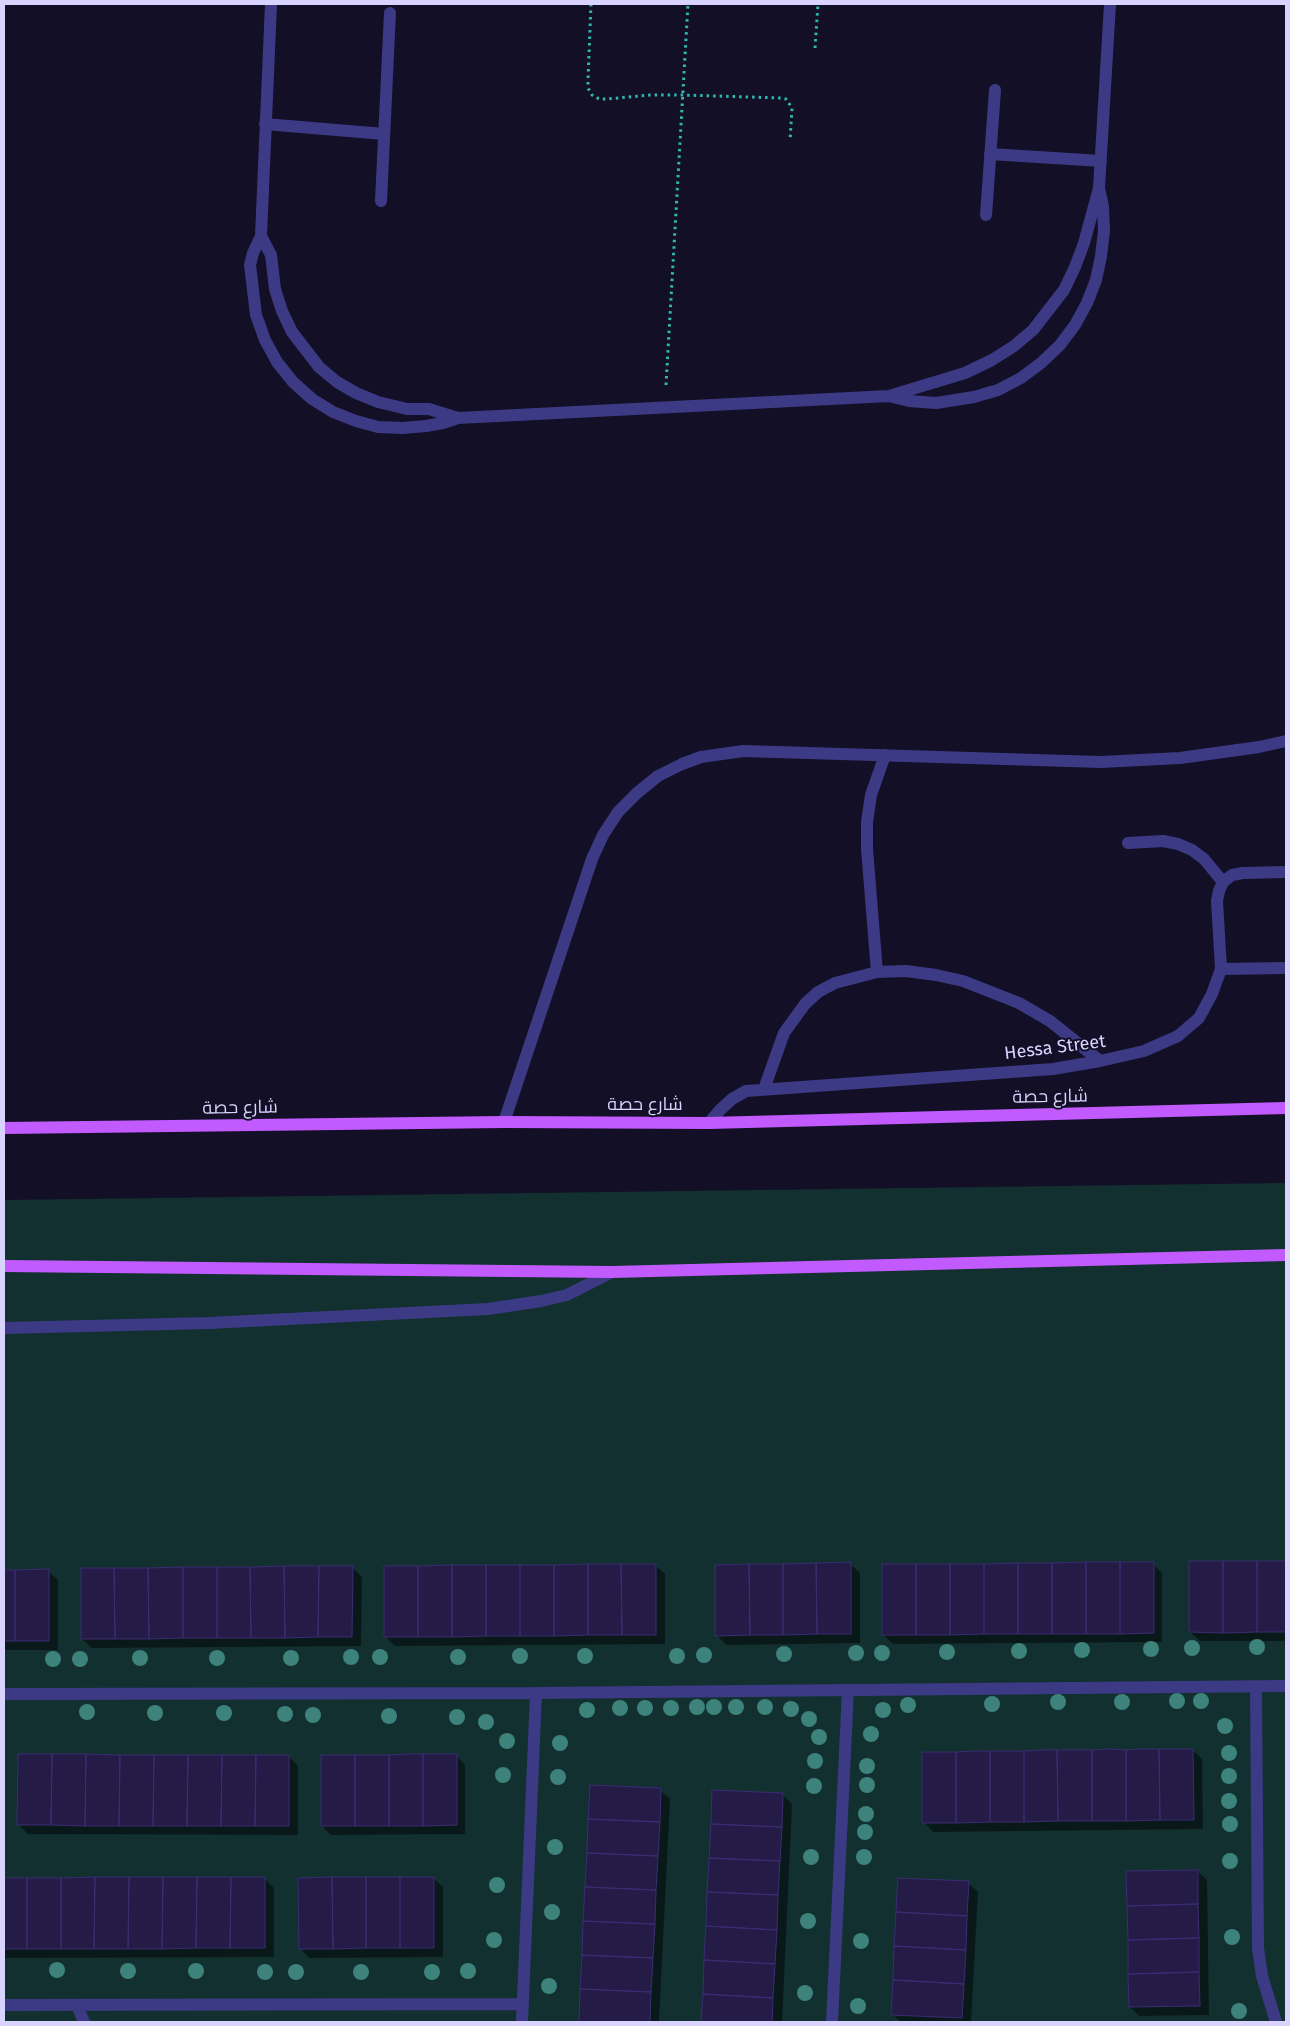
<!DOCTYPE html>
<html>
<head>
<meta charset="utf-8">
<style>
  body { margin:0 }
  #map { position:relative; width:1290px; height:2026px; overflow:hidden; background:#130f26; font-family:"Fira Sans",sans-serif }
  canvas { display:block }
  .frame { position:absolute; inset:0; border:5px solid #d9d4ff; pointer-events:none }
</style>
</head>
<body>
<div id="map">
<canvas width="1290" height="2026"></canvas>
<div class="frame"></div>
</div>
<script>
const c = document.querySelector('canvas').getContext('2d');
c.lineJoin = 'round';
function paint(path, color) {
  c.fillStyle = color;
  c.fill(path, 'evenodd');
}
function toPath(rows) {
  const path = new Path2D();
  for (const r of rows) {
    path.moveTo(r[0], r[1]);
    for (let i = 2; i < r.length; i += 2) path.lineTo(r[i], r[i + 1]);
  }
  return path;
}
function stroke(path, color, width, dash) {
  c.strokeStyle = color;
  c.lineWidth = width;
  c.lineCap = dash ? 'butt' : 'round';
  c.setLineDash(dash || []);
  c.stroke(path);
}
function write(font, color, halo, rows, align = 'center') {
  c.font = font + ' "Fira Sans",Cairo,sans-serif';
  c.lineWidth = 4;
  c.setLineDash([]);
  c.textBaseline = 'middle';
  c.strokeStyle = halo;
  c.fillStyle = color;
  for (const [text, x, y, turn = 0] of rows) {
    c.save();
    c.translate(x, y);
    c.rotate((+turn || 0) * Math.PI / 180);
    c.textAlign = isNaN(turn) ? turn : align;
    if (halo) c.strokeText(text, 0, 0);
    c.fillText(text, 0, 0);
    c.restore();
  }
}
paint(toPath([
  [1286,1183,1286,2022,4,2022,4,1200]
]), '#12302f');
paint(toPath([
  [1190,1562,1286,1562,1286,1641,1200,1641,1190,1632],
  [850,1564,860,1573,860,1643,726,1645,717,1635],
  [1153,1564,1162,1573,1162,1642,893,1644,883,1635],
  [655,1565,665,1574,665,1644,395,1646,386,1637],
  [352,1567,362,1577,361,1646,92,1648,82,1639],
  [4,1571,48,1571,58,1580,58,1650,4,1650],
  [1193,1750,1202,1759,1203,1829,933,1832,924,1822],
  [456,1755,465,1765,465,1834,331,1835,322,1826],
  [289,1757,298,1766,298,1835,28,1834,19,1825],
  [591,1787,660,1790,670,1799,659,2022,580,2022],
  [713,1792,783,1795,792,1804,782,2022,702,2022],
  [1197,1871,1207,1880,1209,2015,1139,2016,1130,2007],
  [264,1878,274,1888,274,1957,4,1958,4,1879],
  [433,1878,443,1887,443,1957,309,1958,300,1948],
  [968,1883,978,1892,971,2022,901,2022,892,2014]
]), '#0007');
const building = toPath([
  [1189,1561,1223,1561,1223,1633,1189,1632,1189,1561],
  [1223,1561,1257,1561,1257,1632,1223,1633,1223,1561],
  [1257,1561,1286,1561,1286,1632,1257,1632,1257,1561],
  [851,1562,851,1634,817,1634,816,1563,851,1562],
  [1086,1562,1086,1634,1052,1634,1052,1563,1086,1562],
  [1086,1562,1120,1562,1120,1634,1086,1634,1086,1562],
  [1120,1562,1154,1562,1154,1633,1120,1634,1120,1562],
  [816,1563,817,1634,783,1635,783,1564,816,1563],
  [1018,1563,1018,1634,984,1634,984,1564,1018,1563],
  [1018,1563,1052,1563,1052,1634,1018,1634,1018,1563],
  [588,1564,588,1635,554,1636,554,1565,588,1564],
  [588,1564,621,1564,622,1635,588,1635,588,1564],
  [621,1564,656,1564,656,1635,622,1635,621,1564],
  [749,1564,750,1635,715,1636,715,1565,749,1564],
  [749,1564,783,1564,783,1635,750,1635,749,1564],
  [882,1564,916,1564,916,1635,882,1635,882,1564],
  [916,1564,950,1564,950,1635,916,1635,916,1564],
  [950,1564,984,1564,984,1634,950,1635,950,1564],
  [452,1565,452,1637,418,1637,418,1566,452,1565],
  [452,1565,486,1565,486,1636,452,1637,452,1565],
  [486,1565,520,1565,520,1636,486,1636,486,1565],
  [520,1565,554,1565,554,1636,520,1636,520,1565],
  [284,1566,285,1638,251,1638,250,1567,284,1566],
  [284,1566,319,1566,318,1637,285,1638,284,1566],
  [319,1566,353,1566,352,1637,318,1637,319,1566],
  [384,1566,418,1566,418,1637,384,1637,384,1566],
  [183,1567,183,1638,149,1639,148,1568,183,1567],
  [183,1567,217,1567,217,1638,183,1638,183,1567],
  [217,1567,250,1567,251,1638,217,1638,217,1567],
  [81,1568,114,1568,115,1639,81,1639,81,1568],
  [114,1568,148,1568,149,1639,115,1639,114,1568],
  [49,1569,49,1641,15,1641,15,1570,49,1569],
  [4,1570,15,1570,15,1641,4,1641,4,1570],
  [1109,1749,1126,1750,1126,1821,1092,1821,1092,1750,1109,1749],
  [1142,1749,1159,1749,1160,1820,1126,1821,1126,1750,1142,1749],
  [1159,1749,1193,1749,1194,1820,1160,1820,1159,1749],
  [1041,1750,1057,1750,1058,1821,1024,1822,1024,1751,1041,1750],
  [1057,1750,1092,1750,1092,1821,1058,1821,1057,1750],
  [973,1751,990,1751,990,1822,956,1823,956,1752,973,1751],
  [990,1751,1024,1751,1024,1822,990,1822,990,1751],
  [922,1752,956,1752,956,1823,922,1823,922,1752],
  [18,1754,52,1754,51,1825,17,1825,18,1754],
  [52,1754,86,1754,85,1826,51,1825,52,1754],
  [86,1754,120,1755,119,1826,85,1826,86,1754],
  [406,1754,423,1754,423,1826,389,1826,389,1755,406,1754],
  [423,1754,457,1754,457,1825,423,1826,423,1754],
  [120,1755,154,1755,153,1826,119,1826,120,1755],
  [154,1755,188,1755,187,1826,153,1826,154,1755],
  [188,1755,222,1755,221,1826,187,1826,188,1755],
  [222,1755,256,1755,255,1826,221,1826,222,1755],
  [256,1755,289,1755,289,1826,255,1826,256,1755],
  [321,1755,355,1755,355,1826,321,1826,321,1755],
  [355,1755,389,1755,389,1826,355,1826,355,1755],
  [590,1785,661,1788,660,1822,588,1819,590,1785],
  [712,1790,783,1793,782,1827,711,1824,712,1790],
  [588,1819,660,1822,658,1856,587,1853,588,1819],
  [711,1824,782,1827,780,1861,709,1858,711,1824],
  [587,1853,658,1856,656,1890,585,1887,587,1853],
  [709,1858,780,1861,778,1895,707,1892,709,1858],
  [1198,1870,1198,1904,1127,1906,1126,1871,1198,1870],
  [95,1877,94,1949,61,1949,61,1878,95,1877],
  [95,1877,129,1877,128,1949,94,1949,95,1877],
  [129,1877,163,1877,162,1949,128,1949,129,1877],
  [163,1877,197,1877,196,1948,162,1949,163,1877],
  [197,1877,231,1877,230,1948,196,1948,197,1877],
  [231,1877,265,1877,265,1948,230,1948,231,1877],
  [332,1877,333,1949,299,1949,298,1878,332,1877],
  [332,1877,366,1877,366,1948,333,1949,332,1877],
  [366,1877,400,1877,400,1948,366,1948,366,1877],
  [400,1877,434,1877,434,1948,400,1948,400,1877],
  [4,1878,27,1878,27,1949,4,1949,4,1878],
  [27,1878,61,1878,61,1949,27,1949,27,1878],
  [898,1878,969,1881,967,1916,896,1912,898,1878],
  [585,1887,656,1890,655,1924,583,1921,585,1887],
  [707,1892,778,1895,777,1930,706,1926,707,1892],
  [1198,1904,1199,1938,1128,1940,1127,1906,1198,1904],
  [896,1912,967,1916,966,1950,894,1946,896,1912],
  [583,1921,655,1924,653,1958,582,1955,583,1921],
  [706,1926,777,1930,775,1964,704,1960,706,1926],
  [1199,1938,1199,1972,1128,1974,1128,1940,1199,1938],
  [894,1946,966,1950,964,1984,893,1980,894,1946],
  [582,1955,653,1958,651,1992,580,1989,582,1955],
  [704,1960,775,1964,773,1998,703,1994,704,1960],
  [1199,1972,1200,2006,1129,2007,1128,1974,1199,1972],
  [893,1980,964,1984,962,2018,891,2015,893,1980],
  [580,1989,651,1992,650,2022,579,2022,580,1989],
  [703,1994,773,1998,772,2022,701,2022,703,1994]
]);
paint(building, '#241b47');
stroke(building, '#3b2d73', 1);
stroke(toPath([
  [591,4,588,80,588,88,592,95,599,99,607,99,650,95,683,95,781,98,786,99,792,108,790,141],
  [815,48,818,4],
  [666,385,688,4]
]), '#2fb8b0', 3, [2.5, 4]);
stroke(toPath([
  [271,4,261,236,253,253,250,265,256,315,265,340,277,362,293,382,312,399,333,412,356,421,378,427,403,428,426,426,443,423,458,418,889,396,909,401,936,403,974,397,998,390,1021,378,1041,363,1060,345,1075,325,1087,303,1096,280,1101,256,1104,231,1103,207,1099,188],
  [265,124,384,134],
  [990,154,1101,161],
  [381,201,390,13],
  [986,215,995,90],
  [261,236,271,255,275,289,282,311,292,332,319,367,337,382,356,393,378,402,407,409,429,409,458,418],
  [889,396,965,373,992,360,1014,346,1033,330,1064,290,1075,267,1084,243,1099,188,1110,4],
  [1128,843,1163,841,1178,844,1192,850,1204,859,1223,882],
  [1221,969,1286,968],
  [877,972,867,849,867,822,871,795,885,755],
  [764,1089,784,1033,805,1004,818,992,835,983,877,972,906,971,936,975,963,981,1019,1003,1050,1021,1100,1061],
  [504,1122,592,859,603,835,618,812,637,793,658,776,682,764,701,757,743,751,1101,762,1180,758,1259,747,1286,741],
  [709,1123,720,1110,732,1099,746,1091,1053,1069,1100,1061,1144,1051,1178,1036,1199,1018,1212,994,1221,969,1217,901,1219,891,1223,882,1232,875,1243,873,1286,872],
  [4,1328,209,1323,488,1309,541,1301,567,1295,612,1272],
  [1256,1687,1258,1948,1262,1976,1276,2022],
  [4,1694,536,1693,1286,1686],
  [4,2005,523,2004],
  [77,2005,84,2022],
  [522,2022,536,1693],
  [832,2022,848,1690]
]), '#3d3a85', 12);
stroke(toPath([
  [4,1128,504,1122,709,1123,1286,1108],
  [4,1266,612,1272,1286,1255]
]), '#c25bff', 12);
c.fillStyle = '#3d827b';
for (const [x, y] of [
  [1257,1647],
  [1192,1648],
  [1151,1649],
  [1082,1650],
  [1019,1651],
  [947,1652],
  [856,1653],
  [882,1653],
  [784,1654],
  [704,1655],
  [520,1656],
  [585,1656],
  [677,1656],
  [351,1657],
  [380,1657],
  [458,1657],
  [140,1658],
  [217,1658],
  [291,1658],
  [53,1659],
  [80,1659],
  [1177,1701],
  [1201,1701],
  [1058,1702],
  [1122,1702],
  [992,1704],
  [908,1705],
  [697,1707],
  [714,1707],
  [736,1707],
  [765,1707],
  [620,1708],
  [645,1708],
  [671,1708],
  [791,1709],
  [587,1710],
  [883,1710],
  [87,1712],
  [155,1713],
  [224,1713],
  [285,1714],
  [313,1715],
  [389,1716],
  [457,1717],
  [809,1719],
  [486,1722],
  [1225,1726],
  [871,1734],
  [819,1737],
  [507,1741],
  [560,1743],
  [1229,1753],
  [815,1761],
  [867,1766],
  [503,1775],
  [1229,1776],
  [558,1777],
  [867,1785],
  [814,1786],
  [1229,1801],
  [866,1814],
  [1230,1824],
  [865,1832],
  [555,1847],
  [811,1857],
  [864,1857],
  [1230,1861],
  [497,1885],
  [552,1912],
  [808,1921],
  [1232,1937],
  [494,1940],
  [861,1941],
  [57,1970],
  [128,1971],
  [196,1971],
  [468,1971],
  [265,1972],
  [296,1972],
  [361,1972],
  [432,1972],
  [549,1986],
  [805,1993],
  [858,2006],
  [1239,2011]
]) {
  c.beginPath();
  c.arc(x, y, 8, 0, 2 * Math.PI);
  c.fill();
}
write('18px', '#d9d4ff', '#130f26', [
  ["Hessa Street",1055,1048,-7],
  ["شارع حصة",1050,1097,-1],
  ["شارع حصة",645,1105],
  ["شارع حصة",240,1108,-1]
]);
</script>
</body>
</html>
